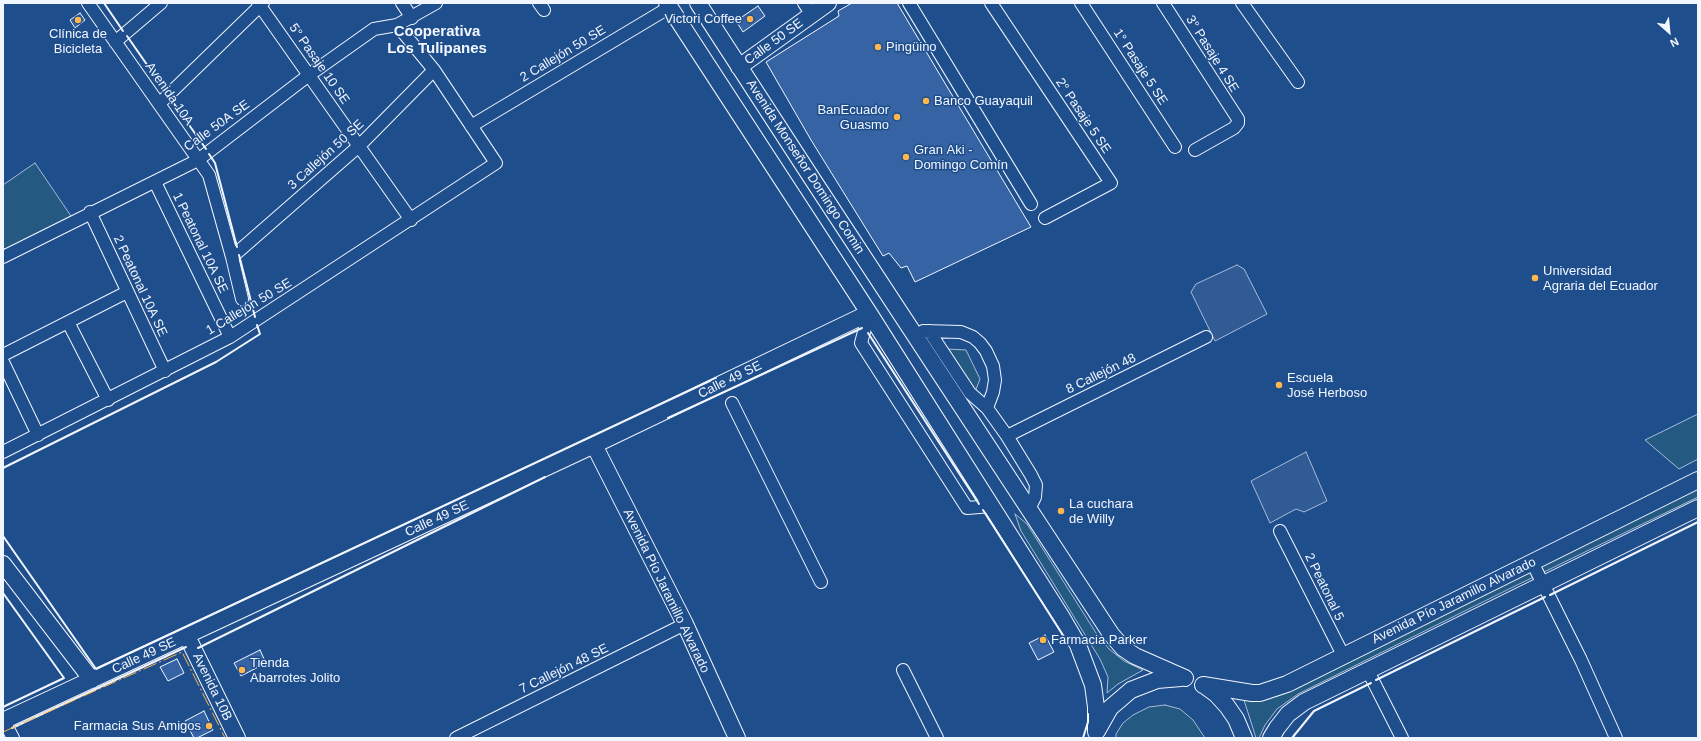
<!DOCTYPE html>
<html>
<head>
<meta charset="utf-8">
<style>
  body { margin:0 }
  #map { position:relative; width:1701px; height:741px; overflow:hidden; background:#1f4e8c; font-family:Helvetica,sans-serif }
  canvas { display:block }
  .frame { position:absolute; inset:0; border:4px solid #f2f6ff; pointer-events:none }
  .north { position:absolute; left:1649px; top:12px; width:40px; height:40px; -webkit-text-stroke:3px #1f4e8c; paint-order:stroke; rotate:153deg; font-size:11px; font-weight:700; line-height:16px; text-align:center; color:#f2f6ff }
  .north::after { content:''; display:block; margin:auto; width:14px; height:18px; background:#f2f6ff; clip-path:polygon(50% 0,100% 100%,50% 72%,0 100%) }
</style>
</head>
<body>
<div id="map">
<canvas width="1701" height="741"></canvas>
<div class="frame"></div>
<div class="north">N</div>
</div>
<script>
const c = document.querySelector('canvas').getContext('2d');
c.lineJoin = 'round';
function paint(path, color) {
  c.fillStyle = color;
  c.fill(path, 'evenodd');
}
function toPath(rows) {
  const path = new Path2D();
  for (const r of rows) {
    path.moveTo(r[0], r[1]);
    for (let i = 2; i < r.length; i += 2) path.lineTo(r[i], r[i + 1]);
  }
  return path;
}
function stroke(path, color, width, dash) {
  c.strokeStyle = color;
  c.lineWidth = width;
  c.lineCap = dash ? 'butt' : 'round';
  c.setLineDash(dash || []);
  c.stroke(path);
}
function write(font, color, halo, rows, align = 'center') {
  c.font = font + ' Helvetica,sans-serif';
  c.lineWidth = 3;
  c.setLineDash([]);
  c.textBaseline = 'middle';
  c.strokeStyle = halo;
  c.fillStyle = color;
  for (const [text, x, y, turn = 0] of rows) {
    c.save();
    c.translate(x, y);
    c.rotate((+turn || 0) * Math.PI / 180);
    c.textAlign = isNaN(turn) ? turn : align;
    if (halo) c.strokeText(text, 0, 0);
    c.fillText(text, 0, 0);
    c.restore();
  }
}
const green = toPath([
  [35,163,71,216,5,249,3,247,3,185,35,163],
  [947,349,966,350,980,379,975,392,947,349],
  [1698,414,1698,459,1679,469,1645,440,1698,414],
  [1698,489,1698,497,1509,589,1298,694,1277,709,1265,725,1259,738,1256,738,1244,700,1257,700,1277,696,1296,689,1505,583,1698,489],
  [1015,514,1027,524,1096,633,1109,649,1124,661,1143,670,1118,684,1107,693,1108,677,1100,659,1021,531,1015,514],
  [1165,705,1180,709,1193,720,1205,738,1116,738,1116,734,1123,723,1133,715,1149,707,1165,705]
]);
paint(green, '#245a82');
stroke(green, '#a8bbd7', 1);
const parking = toPath([
  [1237,265,1244,269,1267,314,1215,341,1191,292,1196,284,1237,265],
  [1306,452,1327,501,1304,512,1296,509,1270,523,1251,481,1306,452]
]);
paint(parking, '#305b95');
stroke(parking, '#a8bbd7', 1);
const building = toPath([
  [852,3,897,3,1031,227,915,282,907,266,901,268,889,253,883,256,811,140,766,62,839,16,838,11,852,3],
  [758,6,765,16,743,32,736,21,758,6],
  [80,13,85,20,75,28,70,20,80,13],
  [1045,635,1054,652,1038,660,1029,643,1045,635],
  [260,650,266,663,241,676,234,663,260,650],
  [177,659,184,673,168,681,160,667,177,659],
  [204,711,213,730,197,738,194,738,185,721,204,711]
]);
paint(building, '#3563a3');
stroke(building, '#f2f6ff', 1);
const street = toPath([
  [88,3,209,175,232,257,242,299],
  [258,3,411,220],
  [402,3,412,18],
  [539,3,544,10],
  [804,3,812,15],
  [909,3,1031,204],
  [991,3,1111,183,1045,218],
  [1081,3,1175,147],
  [1163,3,1238,119,1238,123,1234,128,1195,150],
  [1242,3,1298,82],
  [115,42,161,3],
  [159,104,263,3],
  [471,126,670,7],
  [155,182,230,337],
  [90,212,165,371],
  [3,257,198,160,309,75,374,29,397,25,436,3],
  [232,257,359,146,434,70],
  [869,313,861,343,967,508,992,506],
  [68,322,108,400],
  [923,331,961,332,973,337,980,343,986,351,993,366,995,380,993,392,987,408],
  [929,331,970,393,987,408,1007,436,1031,475,1036,485,1035,497,1029,509],
  [3,355,127,292],
  [3,362,38,435],
  [732,403,821,582],
  [1007,436,1206,337],
  [3,452,230,337,496,163,434,70,397,25],
  [1280,531,1343,655],
  [1532,562,1581,660,1616,738],
  [903,670,937,738],
  [1368,671,1402,738],
  [4,721,13,738],
  [456,738,685,624]
]);
const secondary = toPath([
  [667,3,869,313,1061,616,1078,645,1093,685,1096,707,1096,732],
  [698,3,811,177,1111,634,1123,648,1135,656,1185,678],
  [739,67,828,3],
  [594,445,685,624,737,738],
  [3,564,92,680],
  [187,636,237,738],
  [1203,685,1252,693,1260,693,1287,684,1698,480],
  [1205,686,1216,694,1227,706,1236,719,1244,738],
  [3,721,594,445,869,313],
  [1097,731,1110,708,1131,690,1157,680,1181,678],
  [1271,738,1277,728,1288,714,1304,702,1698,508]
]);
stroke(street, '#f2f6ff', 14);
stroke(secondary, '#f2f6ff', 18);
stroke(street, '#1f4e8c', 12);
stroke(secondary, '#1f4e8c', 16);
stroke(toPath([
  [104,3,123,31],
  [127,36,166,92],
  [170,98,206,149],
  [209,154,215,163,237,247],
  [239,255,255,317],
  [868,333,979,504],
  [668,418,862,328],
  [3,468,216,362,260,334,257,325],
  [983,510,1068,643],
  [3,536,96,669,716,378],
  [3,593,64,678,3,707],
  [1550,595,1698,522],
  [198,648,545,477],
  [1376,680,1545,597],
  [12,728,186,647],
  [1083,738,1088,722,1088,714],
  [1292,738,1314,711,1371,683]
]), '#f2f6ff', 2);
stroke(toPath([
  [3,732,182,652,225,738]
]), '#ffb74d', 1, [14, 3, 2, 3]);
for (const [x, y, r, color] of [
  [750,19,4,"#ffb74d"],
  [78,20,4,"#ffb74d"],
  [878,47,4,"#ffb74d"],
  [926,101,4,"#ffb74d"],
  [897,117,4,"#ffb74d"],
  [906,157,4,"#ffb74d"],
  [1535,278,4,"#ffb74d"],
  [1279,385,4,"#ffb74d"],
  [1061,511,4,"#ffb74d"],
  [1043,640,4,"#ffb74d"],
  [242,670,4,"#ffb74d"],
  [209,726,4,"#ffb74d"]
]) {
  const dot = new Path2D();
  dot.arc(x, y, r, 0, 2 * Math.PI);
  c.fillStyle = color;
  c.fill(dot);
  stroke(dot, '#1f4e8c', 1.5);
}
write('13px', '#f2f6ff', '#1f4e8c', [
  ["Victori Coffee",742,19,"right"],
  ["Clínica de",78,34,"center"],
  ["Bicicleta",78,49,"center"],
  ["Pingüino",886,47],
  ["Banco Guayaquil",934,101],
  ["BanEcuador",889,110,"right"],
  ["Guasmo",889,125,"right"],
  ["Gran Aki -",914,150],
  ["Domingo Comín",914,165],
  ["Universidad",1543,271],
  ["Agraria del Ecuador",1543,286],
  ["Escuela",1287,378],
  ["José Herboso",1287,393],
  ["La cuchara",1069,504],
  ["de Willy",1069,519],
  ["Farmacia Parker",1051,640],
  ["Tienda",250,663],
  ["Abarrotes Jolito",250,678],
  ["Farmacia Sus Amigos",201,726,"right"]
], 'left');
write('13px', '#f2f6ff', '#1f4e8c', [
  ["Calle 50 SE",774,42,-36],
  ["2 Callejón 50 SE",563,54,-31],
  ["3° Pasaje 4 SE",1212,54,58],
  ["5° Pasaje 10 SE",319,64,55],
  ["1° Pasaje 5 SE",1140,67,57],
  ["Avenida 10A",169,94,55],
  ["2° Pasaje 5 SE",1083,116,56],
  ["Calle 50A SE",217,126,-36],
  ["3 Callejón 50 SE",326,155,-42],
  ["Avenida Monseñor Domingo Comin",805,167,57],
  ["1 Peatonal 10A SE",200,243,64],
  ["2 Peatonal 10A SE",140,286,65],
  ["1 Callejón 50 SE",249,307,-31],
  ["8 Callejón 48",1101,374,-26],
  ["Calle 49 SE",730,380,-26],
  ["Calle 49 SE",437,519,-25],
  ["2 Peatonal 5",1324,587,64],
  ["Avenida Pío Jaramillo Alvarado",666,591,64],
  ["Avenida Pío Jaramillo Alvarado",1454,601,-26],
  ["Calle 49 SE",144,656,-25],
  ["7 Callejón 48 SE",564,669,-26],
  ["Avenida 10B",212,687,64]
]);
write('bold 15px', '#f2f6ff', '#1f4e8c', [
  ["Cooperativa",437,32],
  ["Los Tulipanes",437,49]
]);
</script>
</body>
</html>
